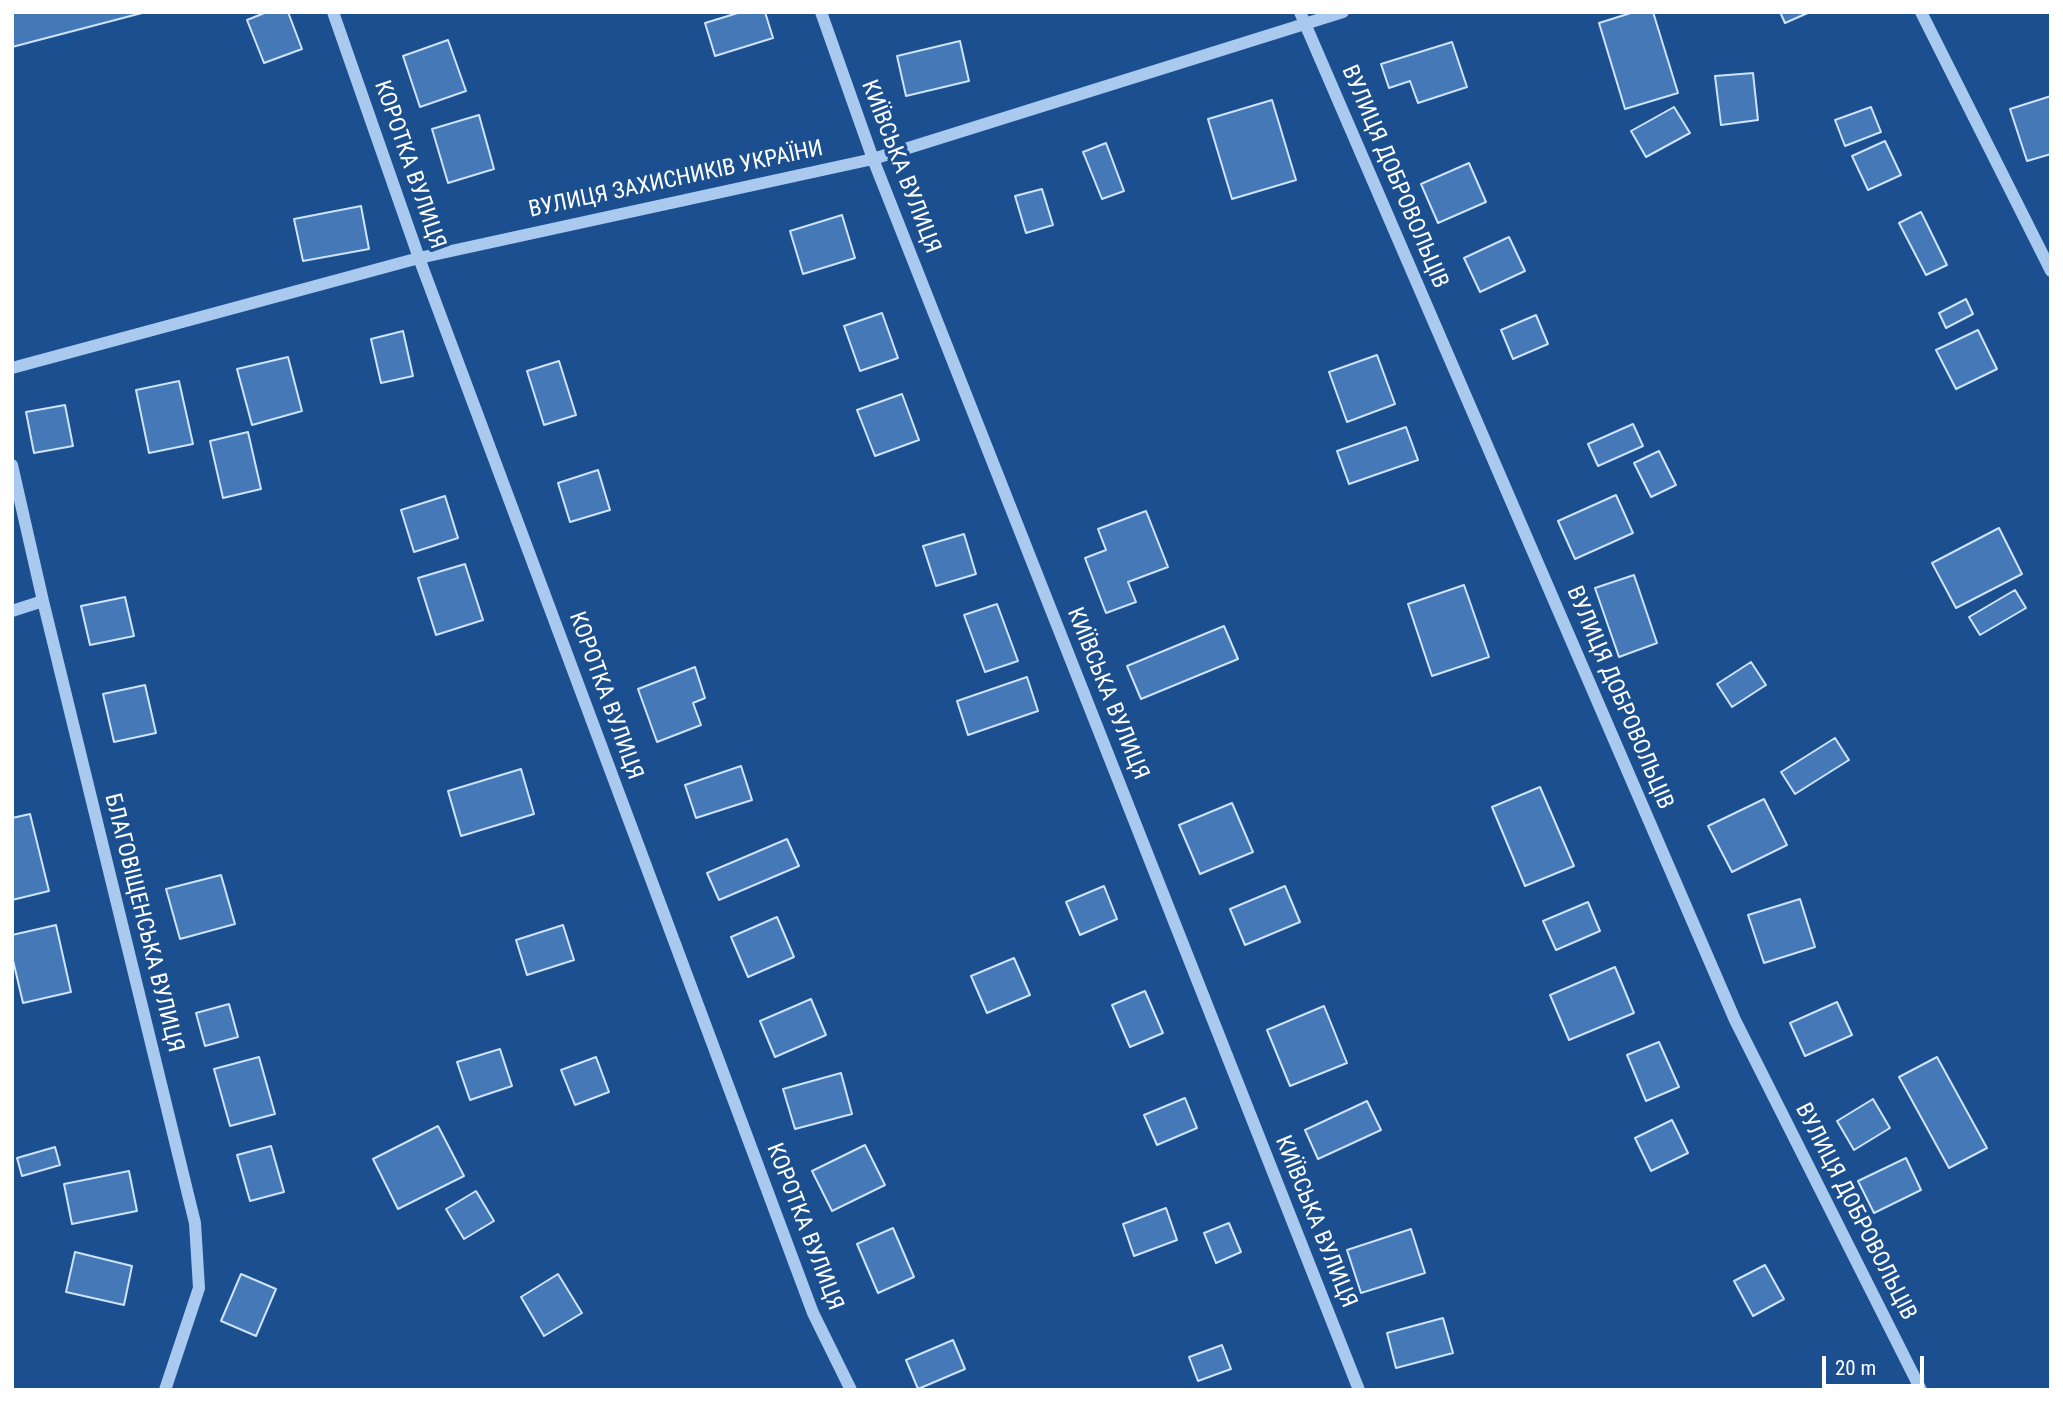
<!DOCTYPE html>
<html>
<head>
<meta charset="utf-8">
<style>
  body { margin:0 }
  #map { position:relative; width:2063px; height:1402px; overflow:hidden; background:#1b4f8f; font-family:"Roboto Condensed",sans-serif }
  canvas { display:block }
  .frame { position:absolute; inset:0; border:14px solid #fff; pointer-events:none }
  .scale { position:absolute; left:1822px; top:1356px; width:102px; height:32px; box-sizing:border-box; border:4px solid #fff; border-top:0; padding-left:9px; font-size:21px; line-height:24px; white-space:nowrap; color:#fff; -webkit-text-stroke:5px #1b4f8f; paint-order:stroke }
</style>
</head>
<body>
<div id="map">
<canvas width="2063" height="1402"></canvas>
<div class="frame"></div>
<div class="scale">20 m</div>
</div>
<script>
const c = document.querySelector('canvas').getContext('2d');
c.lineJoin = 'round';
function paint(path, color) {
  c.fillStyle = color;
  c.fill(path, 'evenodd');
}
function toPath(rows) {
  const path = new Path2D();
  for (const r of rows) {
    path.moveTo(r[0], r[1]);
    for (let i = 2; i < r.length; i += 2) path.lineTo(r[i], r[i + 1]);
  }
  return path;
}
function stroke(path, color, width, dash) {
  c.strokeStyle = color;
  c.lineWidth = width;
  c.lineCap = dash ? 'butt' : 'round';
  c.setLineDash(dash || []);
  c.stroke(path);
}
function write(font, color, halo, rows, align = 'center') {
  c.font = font + ' "Roboto Condensed",sans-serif';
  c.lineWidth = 7;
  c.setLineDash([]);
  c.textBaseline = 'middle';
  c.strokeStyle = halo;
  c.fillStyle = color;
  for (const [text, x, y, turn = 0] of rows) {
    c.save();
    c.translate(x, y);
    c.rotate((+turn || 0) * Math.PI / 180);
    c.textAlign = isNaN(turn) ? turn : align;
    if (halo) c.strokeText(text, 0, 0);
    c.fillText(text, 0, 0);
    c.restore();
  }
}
const building = toPath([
  [12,12,141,12,142,13,12,47,12,12],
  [267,12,288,12,302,49,264,63,247,20,267,12],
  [741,12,765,12,773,38,715,56,705,23,741,12],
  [1634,12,1653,12,1678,93,1625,109,1599,23,1634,12],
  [1780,12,1810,12,1785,23,1780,12],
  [448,40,466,91,420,107,403,56,448,40],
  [960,41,969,81,906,96,897,56,960,41],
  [1452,42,1467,87,1418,103,1410,81,1389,88,1381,64,1452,42],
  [1753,73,1758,120,1721,125,1715,76,1753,73],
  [2051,96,2051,154,2027,161,2010,109,2051,96],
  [1272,100,1296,180,1232,199,1208,119,1272,100],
  [1674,107,1690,133,1646,157,1631,131,1674,107],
  [1871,107,1881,132,1845,146,1835,120,1871,107],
  [479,115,494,169,448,183,432,129,479,115],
  [1885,141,1901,175,1868,190,1852,156,1885,141],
  [1106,143,1124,191,1102,199,1083,152,1106,143],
  [1469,163,1486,202,1438,223,1421,184,1469,163],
  [1042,189,1053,225,1026,233,1015,196,1042,189],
  [361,206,369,249,303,261,294,219,361,206],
  [1921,212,1947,265,1926,275,1899,223,1921,212],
  [842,215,855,258,803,274,790,231,842,215],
  [1509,237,1525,271,1480,292,1464,258,1509,237],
  [1966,299,1973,314,1946,328,1939,313,1966,299],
  [882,313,898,358,860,371,844,326,882,313],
  [1536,315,1548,344,1513,359,1501,330,1536,315],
  [1978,330,1997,369,1956,389,1936,350,1978,330],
  [403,331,413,376,381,383,371,339,403,331],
  [1377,355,1395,404,1347,422,1329,372,1377,355],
  [288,357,302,411,252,425,237,369,288,357],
  [559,361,576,415,544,425,527,371,559,361],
  [179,381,193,444,149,453,136,390,179,381],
  [902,394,919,440,875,456,857,410,902,394],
  [65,405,73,446,34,453,26,412,65,405],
  [1633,424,1643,446,1598,466,1588,444,1633,424],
  [1406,427,1418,460,1349,484,1337,451,1406,427],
  [248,432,261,489,223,498,210,441,248,432],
  [1659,451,1676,485,1651,497,1634,463,1659,451],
  [598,470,610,510,570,522,558,483,598,470],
  [1616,495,1633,533,1575,559,1558,521,1616,495],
  [445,496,458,538,414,552,401,510,445,496],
  [1146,511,1168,567,1128,582,1136,602,1106,613,1085,558,1106,550,1098,529,1146,511],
  [1999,528,2022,574,1956,608,1932,563,1999,528],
  [964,534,976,574,936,586,923,546,964,534],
  [465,564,483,620,436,635,418,578,465,564],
  [1634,575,1657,643,1619,657,1595,588,1634,575],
  [1464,585,1489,657,1432,676,1408,604,1464,585],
  [2015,590,2026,608,1980,635,1969,617,2015,590],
  [125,597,134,636,90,645,81,606,125,597],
  [997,604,1018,661,985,672,964,615,997,604],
  [1224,626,1238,659,1141,699,1127,666,1224,626],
  [1751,662,1766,685,1732,707,1717,684,1751,662],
  [695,667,705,698,693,703,701,725,657,742,638,689,695,667],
  [1027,677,1038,711,968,735,957,701,1027,677],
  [145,685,156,733,114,742,103,694,145,685],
  [1835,738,1849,760,1795,794,1781,772,1835,738],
  [741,766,752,800,696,818,685,785,741,766],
  [521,769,534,814,461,836,448,791,521,769],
  [1540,787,1574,866,1525,886,1492,807,1540,787],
  [1764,799,1787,845,1732,872,1708,826,1764,799],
  [1232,803,1253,852,1200,874,1179,825,1232,803],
  [30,814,49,891,12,900,12,818,30,814],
  [787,839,799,866,719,900,707,873,787,839],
  [221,875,235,924,180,939,166,889,221,875],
  [1104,886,1117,919,1080,935,1066,902,1104,886],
  [1285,886,1300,922,1245,945,1230,909,1285,886],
  [1800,899,1815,947,1764,963,1748,915,1800,899],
  [1588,902,1600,931,1556,950,1543,921,1588,902],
  [777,917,794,957,748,977,731,937,777,917],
  [56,925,71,992,23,1003,12,956,12,935,56,925],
  [563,925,574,960,527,975,516,940,563,925],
  [1014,958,1030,995,987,1013,971,976,1014,958],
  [1615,967,1634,1013,1569,1040,1550,995,1615,967],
  [1145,991,1163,1033,1130,1047,1112,1005,1145,991],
  [811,999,826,1035,775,1057,760,1021,811,999],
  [1837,1002,1852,1035,1805,1056,1790,1023,1837,1002],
  [229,1004,238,1037,205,1046,196,1013,229,1004],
  [1324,1006,1347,1063,1290,1086,1267,1030,1324,1006],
  [1659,1042,1679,1087,1646,1101,1627,1055,1659,1042],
  [500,1049,512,1086,470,1100,457,1062,500,1049],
  [259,1057,275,1114,230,1126,214,1069,259,1057],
  [596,1057,609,1092,575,1105,561,1070,596,1057],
  [1937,1057,1987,1148,1949,1168,1899,1077,1937,1057],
  [841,1073,852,1114,795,1129,783,1089,841,1073],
  [1185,1098,1197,1128,1157,1145,1144,1115,1185,1098],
  [1873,1099,1890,1128,1854,1150,1837,1121,1873,1099],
  [1367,1101,1381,1130,1318,1159,1305,1130,1367,1101],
  [1672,1120,1688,1153,1651,1171,1635,1138,1672,1120],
  [438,1126,464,1176,398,1209,373,1159,438,1126],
  [865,1145,885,1185,832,1211,812,1171,865,1145],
  [271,1146,284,1192,250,1201,237,1155,271,1146],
  [55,1147,60,1165,22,1176,17,1158,55,1147],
  [1906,1158,1921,1190,1874,1213,1858,1181,1906,1158],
  [129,1171,137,1211,72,1224,64,1184,129,1171],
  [476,1191,494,1221,464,1239,446,1209,476,1191],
  [1166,1208,1177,1240,1134,1256,1123,1224,1166,1208],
  [1229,1223,1241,1252,1216,1263,1204,1233,1229,1223],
  [893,1228,914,1277,878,1293,857,1244,893,1228],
  [1411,1229,1425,1273,1361,1293,1347,1250,1411,1229],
  [75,1252,132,1266,124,1305,66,1292,75,1252],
  [1765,1265,1784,1299,1753,1316,1734,1281,1765,1265],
  [241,1274,276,1289,256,1336,221,1321,241,1274],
  [558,1274,582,1313,544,1336,521,1297,558,1274],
  [1443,1318,1453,1353,1396,1368,1387,1333,1443,1318],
  [953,1340,965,1369,918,1389,906,1360,953,1340],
  [1222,1345,1231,1369,1198,1381,1189,1357,1222,1345]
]);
paint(building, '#4478b7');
stroke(building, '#cfe3fa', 2);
stroke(toPath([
  [333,12,419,258,813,1313,851,1390],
  [821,12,873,159,1359,1390],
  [1300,12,1735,1020,1921,1390],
  [1921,12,2051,271],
  [12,368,419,258,873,159,1343,12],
  [12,465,43,601,195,1223,199,1288,165,1390],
  [12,611,43,601]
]), '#a9c9ee', 12);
write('23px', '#fff', '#1b4f8f', [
  ["КОРОТКА ВУЛИЦЯ",409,165,71],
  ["КИЇВСЬКА ВУЛИЦЯ",900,167,69],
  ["ВУЛИЦЯ ДОБРОВОЛЬЦІВ",1394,177,67],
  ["ВУЛИЦЯ ЗАХИСНИКІВ УКРАЇНИ",676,180,-12],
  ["КИЇВСЬКА ВУЛИЦЯ",1107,694,68],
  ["КОРОТКА ВУЛИЦЯ",605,696,70],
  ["ВУЛИЦЯ ДОБРОВОЛЬЦІВ",1619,698,67],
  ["БЛАГОВІЩЕНСЬКА ВУЛИЦЯ",143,923,76],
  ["ВУЛИЦЯ ДОБРОВОЛЬЦІВ",1855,1212,63],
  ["КИЇВСЬКА ВУЛИЦЯ",1315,1222,68],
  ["КОРОТКА ВУЛИЦЯ",804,1227,69]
]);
</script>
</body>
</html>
